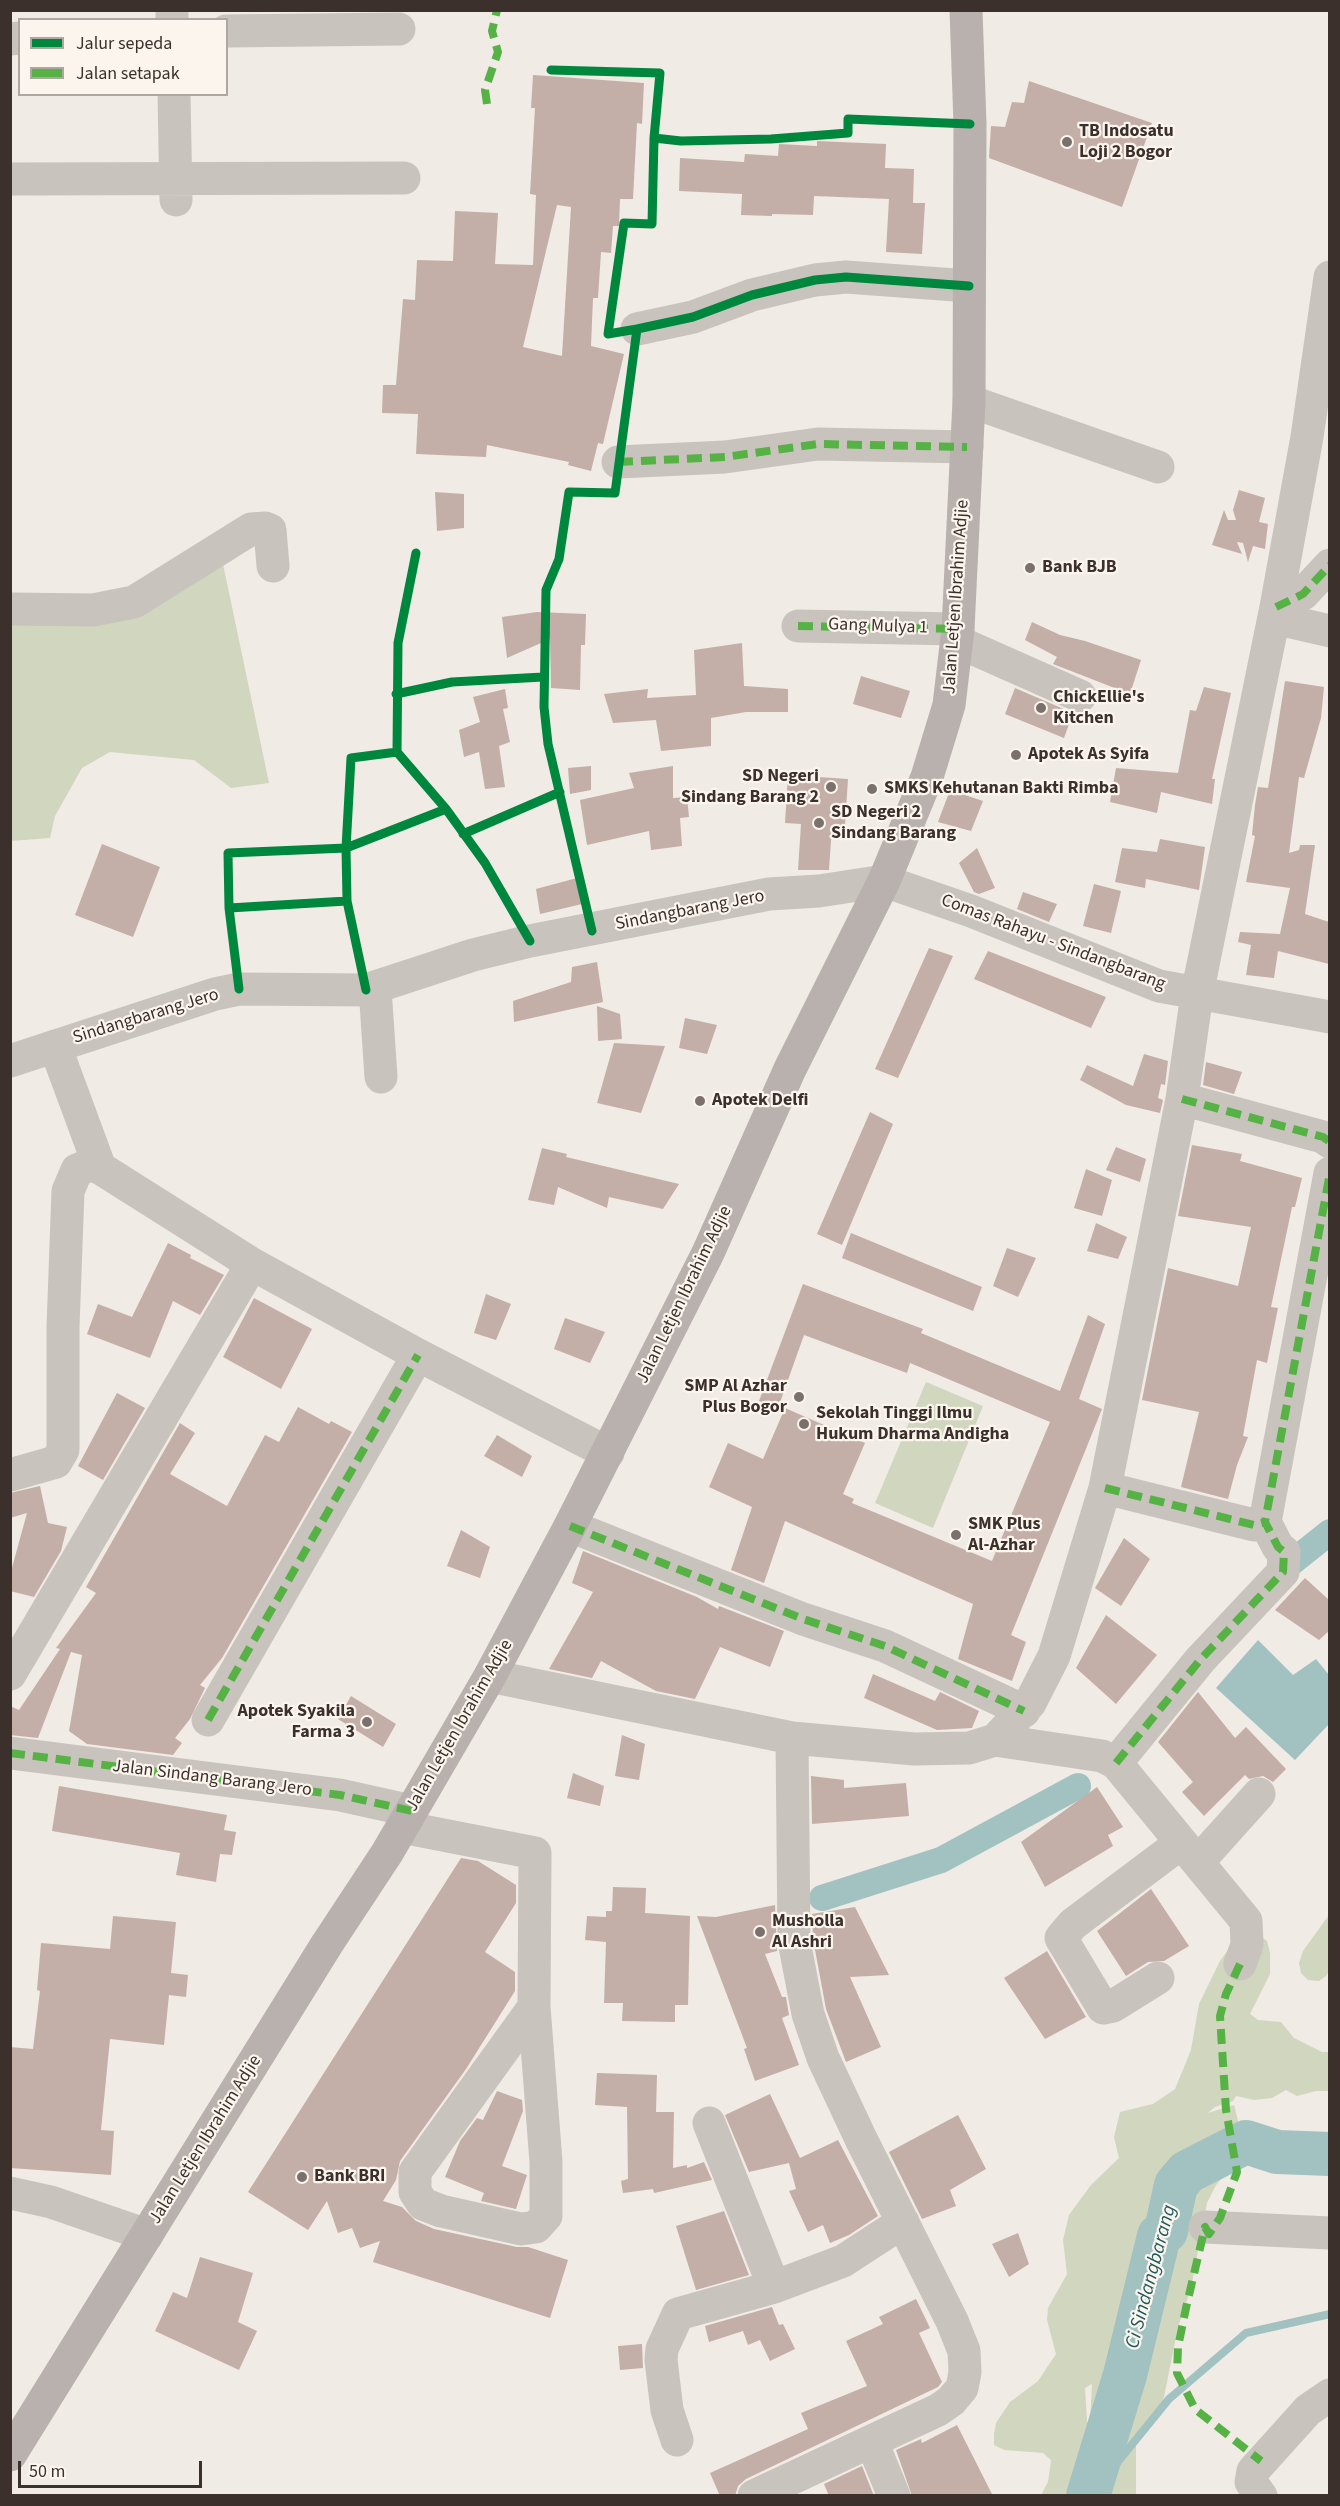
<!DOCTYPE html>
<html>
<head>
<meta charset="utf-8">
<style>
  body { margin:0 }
  #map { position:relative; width:1340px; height:2506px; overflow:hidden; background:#f0ebe5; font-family:"Source Sans 3",sans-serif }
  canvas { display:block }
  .frame { position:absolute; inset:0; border:12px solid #3b302b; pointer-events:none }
  .legend { position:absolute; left:18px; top:18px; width:210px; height:78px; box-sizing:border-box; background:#fbf5ee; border:2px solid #aea6a0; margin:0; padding:8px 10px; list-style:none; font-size:18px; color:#3b302b }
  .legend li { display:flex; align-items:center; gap:12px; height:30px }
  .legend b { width:30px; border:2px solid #aea6a0 }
  .scale { position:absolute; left:18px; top:2461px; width:184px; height:27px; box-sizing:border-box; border:3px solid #3b302b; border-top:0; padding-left:8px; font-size:18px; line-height:21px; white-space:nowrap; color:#3b302b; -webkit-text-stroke:4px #fbf5ee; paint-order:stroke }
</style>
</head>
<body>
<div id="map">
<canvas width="1340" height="2506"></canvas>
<div class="frame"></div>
<ul class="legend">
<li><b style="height:8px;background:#00873e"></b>Jalur sepeda</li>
<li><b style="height:8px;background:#57b246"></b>Jalan setapak</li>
</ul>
<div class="scale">50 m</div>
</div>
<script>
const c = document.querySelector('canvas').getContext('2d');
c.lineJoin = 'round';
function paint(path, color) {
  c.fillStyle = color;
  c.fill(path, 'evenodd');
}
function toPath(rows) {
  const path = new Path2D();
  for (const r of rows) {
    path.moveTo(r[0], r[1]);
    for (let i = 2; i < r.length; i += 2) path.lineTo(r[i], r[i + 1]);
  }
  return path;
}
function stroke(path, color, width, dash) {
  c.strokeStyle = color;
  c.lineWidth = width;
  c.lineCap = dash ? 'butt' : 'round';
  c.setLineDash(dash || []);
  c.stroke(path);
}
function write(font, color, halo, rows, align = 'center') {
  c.font = font + ' "Source Sans 3",sans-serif';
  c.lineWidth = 4.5;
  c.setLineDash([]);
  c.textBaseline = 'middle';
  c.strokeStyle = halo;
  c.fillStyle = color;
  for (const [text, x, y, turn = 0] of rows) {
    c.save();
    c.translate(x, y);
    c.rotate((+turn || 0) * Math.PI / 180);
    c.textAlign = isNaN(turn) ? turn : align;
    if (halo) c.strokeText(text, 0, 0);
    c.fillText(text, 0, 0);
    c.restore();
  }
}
paint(toPath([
  [223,564,269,783,231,788,194,760,110,752,82,768,55,816,50,838,11,841,11,619],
  [926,1382,983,1406,933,1528,875,1503],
  [1329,1915,1329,1971,1326,1976,1319,1981,1308,1980,1301,1973,1299,1963,1303,1951],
  [1259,1935,1267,1941,1270,1953,1270,1974,1250,2014,1258,2020,1281,2022,1294,2038,1322,2052,1329,2052,1329,2091,1316,2091,1297,2096,1286,2090,1272,2098,1254,2100,1236,2096,1233,2101,1215,2107,1208,2113,1234,2105,1246,2152,1216,2185,1207,2203,1191,2288,1178,2327,1162,2407,1152,2426,1136,2438,1136,2495,1041,2495,1048,2482,1051,2460,1043,2453,1004,2450,994,2445,994,2434,996,2423,1010,2402,1038,2381,1056,2354,1047,2320,1048,2308,1067,2274,1063,2240,1069,2215,1091,2185,1119,2158,1114,2137,1120,2112,1153,2104,1175,2089,1191,2050,1199,2004,1220,1961,1228,1950],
  [1092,2384,1090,2421,1088,2436,1085,2388]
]), '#d1d6bf');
paint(toPath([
  [1258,1640,1293,1675,1316,1659,1329,1675,1329,1724,1295,1760,1216,1688]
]), '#a1c2c1');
stroke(toPath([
  [1090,2496,1169,2399,1246,2333,1330,2314]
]), '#a1c2c1', 8);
stroke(toPath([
  [1291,1563,1330,1532],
  [822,1898,941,1860,1078,1786]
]), '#a1c2c1', 26);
stroke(toPath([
  [1088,2496,1125,2375,1159,2236,1166,2231,1176,2185,1187,2172,1246,2142,1277,2152,1330,2154]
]), '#a1c2c1', 44);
paint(toPath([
  [533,75,644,83,642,124,637,123,633,199,620,199,619,226,613,226,611,253,601,252,598,298,593,298,591,346,624,354,603,444,598,443,591,471,568,465,569,462,487,445,486,457,416,454,418,414,382,413,383,385,396,385,403,299,415,300,417,260,453,261,455,211,498,213,495,264,533,265,536,195,530,194,535,108,531,108],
  [557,205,571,207,562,356,523,347],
  [1029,81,1152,123,1122,207,989,158,991,126,1005,127,1012,102,1024,103],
  [817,141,886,144,885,168,914,169,913,203,925,203,922,254,886,252,889,199,814,196,813,215,772,214,772,216,741,215,742,194,679,191,680,158,744,162,745,154,778,156,779,144,817,146],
  [1239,490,1265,498,1259,522,1268,524,1265,549,1253,546,1248,562,1243,543,1237,542,1242,554,1212,545,1224,510,1228,520,1236,520,1233,510],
  [435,492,464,494,464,528,437,531],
  [537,612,586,614,585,645,581,645,580,690,551,688,550,639,507,658,502,617],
  [1032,622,1060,635,1085,641,1141,660,1130,694,1053,664,1057,657,1025,640],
  [742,643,744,686,788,689,788,712,746,712,711,718,711,746,661,751,656,720,613,723,604,694,648,689,647,698,696,695,694,650],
  [861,676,910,691,901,718,853,704],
  [1285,681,1324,687,1321,718,1304,778,1299,777,1289,853,1299,850,1300,845,1315,845,1305,914,1329,922,1329,964,1278,951,1274,978,1246,975,1251,945,1238,942,1240,932,1280,934,1290,888,1246,882,1255,836,1252,835,1255,805,1258,787,1268,788],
  [1204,687,1231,693,1212,779,1215,779,1212,804,1161,792,1157,813,1110,802,1116,768,1178,773,1190,710,1196,711],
  [1015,688,1073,713,1064,738,1005,714],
  [505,689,508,708,503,709,510,742,499,746,505,787,485,789,479,752,464,757,459,730,480,722,473,697],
  [591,766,591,790,570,794,568,768],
  [673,766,673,798,687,797,689,817,680,818,682,846,651,850,649,831,587,845,580,800,634,788,629,773],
  [788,775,848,779,845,826,832,826,829,870,798,870,801,824,785,823],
  [950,790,983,801,971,831,938,822],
  [1160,839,1205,847,1199,890,1146,879,1145,888,1115,882,1122,848,1157,852],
  [102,844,160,867,133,937,75,915],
  [977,848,995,888,979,894,974,892,959,863],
  [577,878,582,904,540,914,536,889],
  [1094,884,1121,891,1111,933,1083,926],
  [1023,892,1057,904,1049,922,1017,909],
  [929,948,953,956,898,1078,875,1069],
  [988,951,1106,997,1091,1028,974,979],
  [597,962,603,1002,514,1022,513,1001,571,982,572,967],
  [597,1006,620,1014,622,1039,598,1041],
  [685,1018,717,1025,707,1054,679,1048],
  [614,1043,665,1046,641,1113,597,1103],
  [1144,1054,1168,1061,1165,1085,1161,1084,1158,1098,1163,1100,1160,1113,1126,1105,1080,1080,1087,1065,1133,1086],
  [1206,1062,1242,1072,1234,1094,1203,1085],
  [870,1112,893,1124,842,1245,817,1234],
  [1192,1145,1242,1154,1240,1161,1302,1178,1295,1207,1292,1207,1271,1307,1278,1308,1267,1363,1257,1360,1243,1436,1248,1437,1237,1465,1228,1499,1181,1487,1199,1412,1142,1400,1168,1268,1238,1286,1251,1227,1178,1216],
  [1116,1147,1146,1159,1140,1182,1106,1170],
  [542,1148,567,1154,566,1157,679,1184,663,1209,609,1197,607,1208,558,1187,554,1205,528,1200],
  [1086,1169,1112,1180,1102,1216,1074,1208],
  [1096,1223,1127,1237,1118,1259,1087,1251],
  [851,1233,982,1287,973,1311,842,1258],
  [168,1243,191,1255,190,1258,224,1275,200,1315,173,1301,150,1358,87,1334,98,1304,132,1317],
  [1007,1248,1036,1258,1018,1297,993,1286],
  [803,1284,923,1329,921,1333,1060,1391,1088,1315,1105,1324,1079,1399,1102,1409,1011,1635,1026,1642,1012,1681,958,1659,973,1604,785,1521,764,1583,731,1570,752,1507,709,1487,728,1443,763,1459,785,1408,865,1443,843,1494,854,1499,852,1503,992,1561,1050,1422,910,1363,907,1373,804,1335,778,1408,759,1401],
  [486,1294,511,1304,496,1340,474,1333],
  [254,1298,312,1329,281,1389,223,1357],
  [565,1318,605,1332,590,1363,554,1349],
  [117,1393,145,1408,103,1480,78,1466],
  [298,1407,329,1424,331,1421,352,1432,222,1658,200,1685,205,1688,190,1719,175,1738,182,1743,173,1755,87,1744,69,1731,82,1655,71,1652,38,1738,10,1735,10,1706,19,1710,60,1649,56,1648,96,1593,86,1587,180,1423,195,1433,170,1474,227,1506,265,1435,279,1442],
  [497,1435,532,1456,522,1477,484,1456],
  [40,1486,48,1523,67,1527,61,1551,34,1597,10,1591,10,1575,27,1513,10,1518,10,1493],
  [461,1530,490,1547,480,1578,447,1566],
  [1124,1538,1150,1559,1121,1606,1095,1588],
  [583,1551,697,1597,718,1609,719,1606,784,1631,770,1667,720,1647,695,1699,656,1691,601,1661,592,1678,549,1669,593,1592,572,1583],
  [1305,1578,1329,1600,1329,1631,1319,1640,1275,1610],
  [1106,1615,1157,1655,1116,1704,1076,1668],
  [873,1674,935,1701,940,1692,979,1711,972,1728,937,1730,864,1698],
  [1198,1692,1235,1738,1246,1727,1286,1769,1273,1782,1263,1776,1249,1779,1245,1775,1204,1816,1182,1792,1193,1782,1158,1742],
  [351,1696,396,1724,383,1747,338,1719],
  [622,1735,645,1744,639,1780,615,1776],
  [573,1773,604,1786,600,1806,567,1798],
  [811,1776,844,1780,844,1788,906,1783,909,1816,812,1824],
  [59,1786,227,1815,224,1830,236,1832,232,1855,220,1854,216,1882,176,1875,180,1853,52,1831],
  [1097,1787,1123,1827,1108,1835,1113,1846,1045,1887,1021,1842],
  [461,1858,478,1861,516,1885,516,1903,485,1952,515,1972,515,1991,466,2069,400,2161,396,2180,383,2201,402,2207,416,2221,434,2229,517,2247,528,2247,568,2260,550,2318,373,2262,380,2241,360,2248,352,2228,338,2233,327,2201,308,2230,248,2192],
  [613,1887,646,1888,645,1913,690,1916,688,2005,675,2005,675,2022,622,2021,623,2003,604,2003,606,1942,585,1940,587,1916,606,1917,606,1911,612,1911],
  [1151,1889,1189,1946,1164,1961,1148,1962,1126,1976,1097,1931],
  [775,1905,777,1951,765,1954,782,1997,786,1997,789,2015,782,2018,799,2065,755,2081,744,2049,747,2048,697,1916,716,1917],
  [855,1907,889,1975,850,1977,881,2047,846,2062,826,2009,813,1939,812,1914],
  [113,1916,176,1922,171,1973,188,1975,186,1997,169,1995,164,2045,110,2039,101,2130,114,2131,111,2175,10,2168,10,2047,33,2049,40,1991,37,1990,41,1943,110,1949],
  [1047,1951,1086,2017,1045,2039,1004,1978],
  [597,2073,657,2075,656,2112,674,2112,673,2168,687,2165,687,2168,704,2162,712,2180,654,2193,653,2189,623,2193,621,2181,628,2179,627,2107,595,2105],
  [497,2091,522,2100,523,2111,502,2166,527,2175,516,2209,481,2201,484,2193,445,2177,460,2141,477,2118,483,2120],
  [770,2094,800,2158,838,2140,878,2216,849,2235,830,2243,823,2225,808,2232,789,2191,796,2189,789,2163,749,2172,725,2115],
  [958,2115,986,2169,950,2190,956,2206,922,2219,889,2152],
  [724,2211,749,2275,696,2290,676,2226],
  [1018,2233,1029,2264,1009,2277,992,2244],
  [200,2257,253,2273,238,2322,257,2331,239,2370,155,2331,173,2292,187,2298],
  [916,2299,930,2328,919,2333,942,2382,938,2387,746,2479,738,2486,735,2496,720,2496,710,2473,808,2429,801,2413,867,2386,846,2341,883,2324,879,2317],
  [772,2307,779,2325,783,2324,795,2349,770,2361,760,2340,748,2345,743,2331,709,2342,705,2326],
  [642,2344,643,2368,620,2370,618,2346],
  [957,2425,993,2496,912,2496,896,2450,921,2439,922,2443],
  [862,2466,874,2496,829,2496,824,2484]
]), '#c3afa7');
stroke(toPath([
  [172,10,172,20],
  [226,31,399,29],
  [10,39,20,38],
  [174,94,176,200],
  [10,179,404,178],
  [637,329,693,317,752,295,815,280,846,277,969,286],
  [969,401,1158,467],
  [618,462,725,457,818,444,967,447],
  [1276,607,1303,594,1330,565],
  [10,609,93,610,134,602,251,529,265,528,270,530,273,566],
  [1274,618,1330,631],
  [798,626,958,629],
  [956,641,1080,696],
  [375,988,381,1077],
  [55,1046,100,1168],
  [10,1061,215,994,239,989,366,990,473,955,530,941,769,894,819,891,884,881,971,911,1159,986,1330,1017],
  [1182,1099,1323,1137,1330,1142],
  [10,1475,56,1462,63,1450,63,1327,68,1191,77,1170,90,1165,100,1168,252,1264,418,1355,608,1453],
  [1105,1488,1254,1525,1265,1522],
  [570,1526,803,1619,885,1646,1024,1711],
  [10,1674,252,1264],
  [490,1676,792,1738,914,1749,969,1748,995,1740,1030,1703,1054,1656,1105,1488,1182,1099,1197,994,1276,607,1307,437,1330,277],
  [208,1720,418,1355],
  [995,1740,1102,1756,1116,1763,1246,1921,1247,1945,1240,1964],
  [10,1753,340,1795,412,1811],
  [1116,1763,1200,1660,1283,1572,1284,1552,1278,1547,1265,1522,1330,1173],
  [402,1827,535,1853,534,2007,546,2162,546,2216,536,2227,521,2229,441,2211,423,2204,415,2192,415,2172,534,2007],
  [1198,1862,1259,1794],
  [1158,1978,1113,2006,1103,2008,1061,1938,1073,1924,1181,1843],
  [709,2123,774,2287],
  [10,2193,51,2202,147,2235],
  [1205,2227,1330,2233],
  [677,2440,667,2410,661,2360,662,2349,678,2314,774,2287,843,2261,903,2222],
  [872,2442,894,2496],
  [754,2496,938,2410,951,2401,962,2388,965,2372,964,2351,952,2321,861,2139,823,2058,808,2014,794,1941,792,1738],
  [1261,2496,1251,2482,1253,2471,1308,2410,1330,2395]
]), '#c9c3be', 33);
stroke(toPath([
  [10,2455,327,1944,387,1853,490,1676,570,1526,708,1253,790,1069,884,881,927,777,949,705,958,629,969,401,970,124,966,10]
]), '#b8b1ad', 33);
stroke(toPath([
  [487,104,485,90,498,52,492,31,497,10],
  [618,462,725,457,818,444,967,447],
  [1276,607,1303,594,1330,565],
  [798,626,958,629],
  [1182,1099,1323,1137,1330,1142],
  [1105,1488,1254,1525,1265,1522],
  [570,1526,803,1619,885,1646,1024,1711],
  [208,1720,418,1355],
  [10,1753,340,1795,412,1811],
  [1116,1763,1200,1660,1283,1572,1284,1552,1278,1547,1265,1522,1330,1173],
  [1240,1964,1226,1994,1220,2016,1226,2110,1237,2172,1220,2218,1209,2234,1205,2227,1186,2308,1178,2347,1177,2373,1195,2409,1261,2461]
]), '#57b246', 8, [15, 8]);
stroke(toPath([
  [551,70,660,73,654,138,652,224,624,223,608,334,637,329,615,493,569,492,559,559,546,590,544,707,548,744,592,931],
  [654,138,681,141,771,139,848,133,848,119,970,124],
  [637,329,693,317,752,295,815,280,846,277,969,286],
  [396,694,452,682,543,677],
  [397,752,446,809,485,863,530,941],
  [463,834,560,792],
  [229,908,347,901],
  [239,989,229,908,228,853,346,848,446,809],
  [366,990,347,901,346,848,351,758,397,752,398,643,416,553]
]), '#00873e', 9);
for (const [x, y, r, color] of [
  [1067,142,6,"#7a716c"],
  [1030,568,6,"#7a716c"],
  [1041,708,6,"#7a716c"],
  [1016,755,6,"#7a716c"],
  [831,787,6,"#7a716c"],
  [872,789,6,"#7a716c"],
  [819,823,6,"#7a716c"],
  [700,1101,6,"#7a716c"],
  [799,1397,6,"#7a716c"],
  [804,1424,6,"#7a716c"],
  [956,1535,6,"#7a716c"],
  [367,1722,6,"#7a716c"],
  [760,1932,6,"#7a716c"],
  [302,2177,6,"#7a716c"]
]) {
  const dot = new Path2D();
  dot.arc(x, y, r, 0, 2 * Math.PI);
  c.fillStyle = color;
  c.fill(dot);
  stroke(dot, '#fbf5ee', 2);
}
write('bold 18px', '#3b302b', '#fbf5ee', [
  ["TB Indosatu",1079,132],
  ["Loji 2 Bogor",1079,153],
  ["Bank BJB",1042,568],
  ["ChickEllie's",1053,698],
  ["Kitchen",1053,719],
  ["Apotek As Syifa",1028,755],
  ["SD Negeri",819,777,"right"],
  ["Sindang Barang 2",819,798,"right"],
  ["SMKS Kehutanan Bakti Rimba",884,789],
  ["SD Negeri 2",831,813],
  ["Sindang Barang",831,834],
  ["Apotek Delfi",712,1101],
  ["SMP Al Azhar",787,1387,"right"],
  ["Plus Bogor",787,1408,"right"],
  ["Sekolah Tinggi Ilmu",816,1414],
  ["Hukum Dharma Andigha",816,1435],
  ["SMK Plus",968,1525],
  ["Al-Azhar",968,1546],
  ["Apotek Syakila",355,1712,"right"],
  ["Farma 3",355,1733,"right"],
  ["Musholla",772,1922],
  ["Al Ashri",772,1943],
  ["Bank BRI",314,2177]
], 'left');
write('18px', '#3b302b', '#fbf5ee', [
  ["Jalan Letjen Ibrahim Adjie",957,597,-86],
  ["Gang Mulya 1",878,627,2],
  ["Sindangbarang Jero",690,911,-11],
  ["Comas Rahayu - Sindangbarang",1053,943,21],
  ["Sindangbarang Jero",146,1017,-17],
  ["Jalan Letjen Ibrahim Adjie",685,1295,-64],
  ["Jalan Letjen Ibrahim Adjie",460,1726,-60],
  ["Jalan Sindang Barang Jero",212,1779,7],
  ["Jalan Letjen Ibrahim Adjie",206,2140,-58]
]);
write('italic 20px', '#1f5a5e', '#fbf5ee', [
  ["Ci Sindangbarang",1152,2277,-75]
]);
</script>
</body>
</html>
